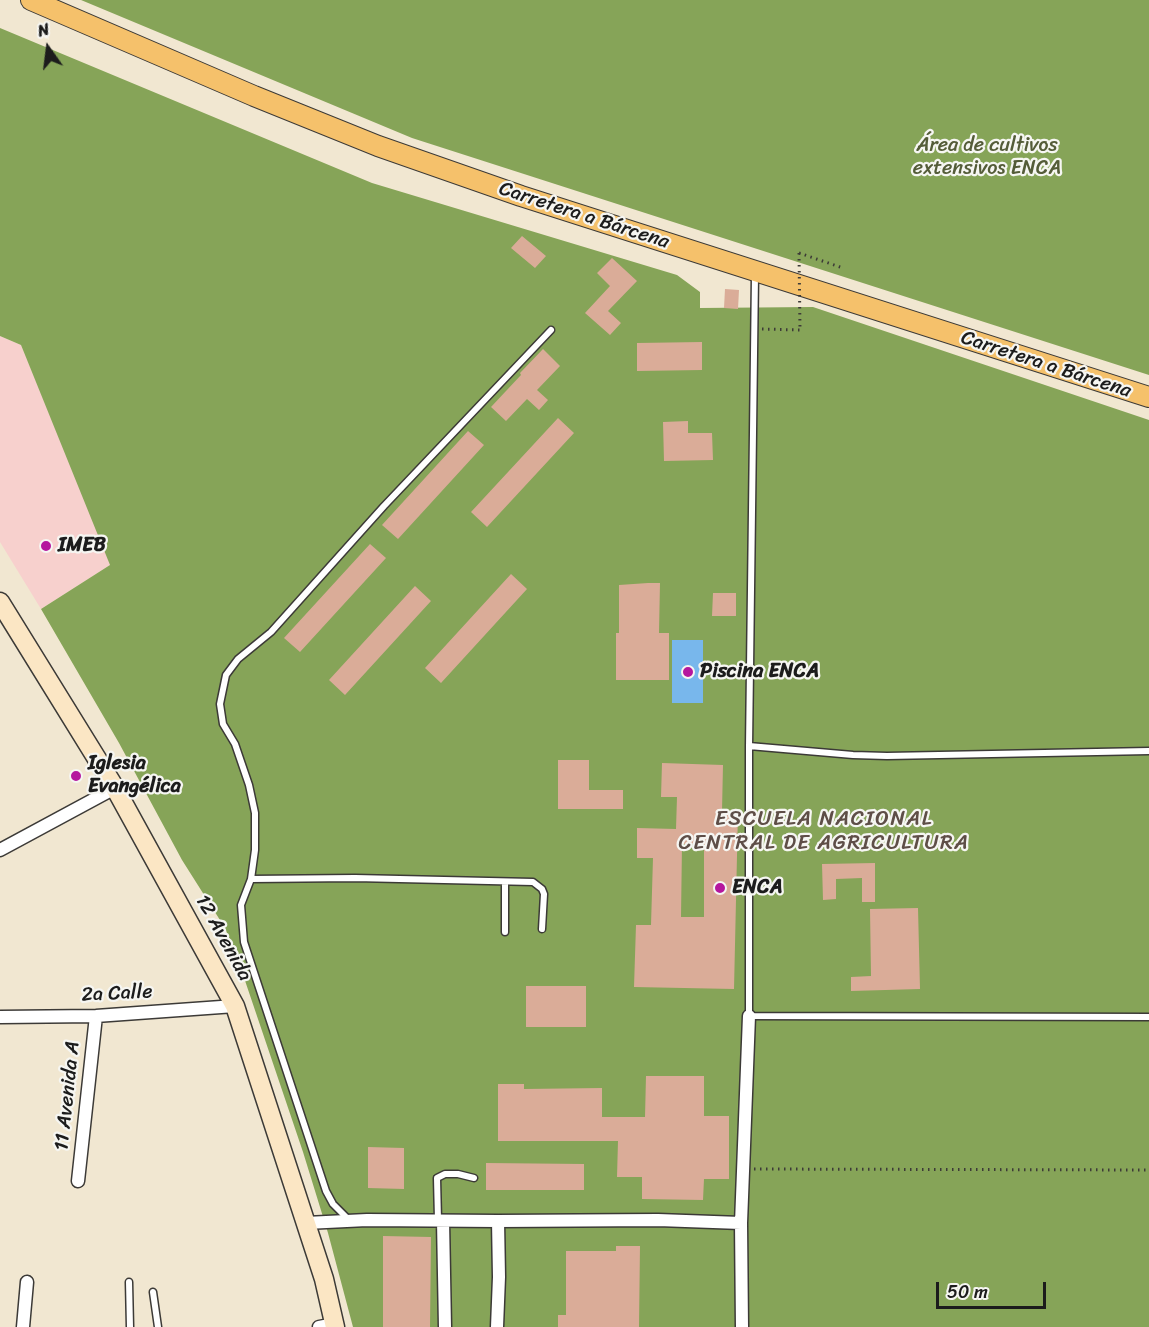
<!DOCTYPE html>
<html>
<head>
<meta charset="utf-8">
<style>
  body { margin:0 }
  #map { position:relative; width:1149px; height:1327px; overflow:hidden; background:#f1e7d1; font-family:Sriracha,sans-serif }
  canvas { display:block }
  .north { position:absolute; left:18px; top:18px; width:60px; height:60px; -webkit-text-stroke:4px #f6f6f2; paint-order:stroke; rotate:346deg; font-size:16px; font-weight:700; line-height:24px; text-align:center; color:#1c1c1c }
  .north::after { content:''; display:block; margin:auto; width:21px; height:27px; background:#1c1c1c; clip-path:polygon(50% 0,100% 100%,50% 72%,0 100%) }
  .scale { position:absolute; left:936px; top:1282px; width:110px; height:27px; box-sizing:border-box; border:3px solid #1c1c1c; border-top:0; padding-left:8px; font-size:18px; line-height:21px; white-space:nowrap; color:#1c1c1c; -webkit-text-stroke:4px #f6f6f2; paint-order:stroke }
</style>
</head>
<body>
<div id="map">
<canvas width="1149" height="1327"></canvas>
<div class="north">N</div>
<div class="scale">50 m</div>
</div>
<script>
const c = document.querySelector('canvas').getContext('2d');
c.lineJoin = 'round';
function paint(path, color) {
  c.fillStyle = color;
  c.fill(path, 'evenodd');
}
function toPath(rows) {
  const path = new Path2D();
  for (const r of rows) {
    path.moveTo(r[0], r[1]);
    for (let i = 2; i < r.length; i += 2) path.lineTo(r[i], r[i + 1]);
  }
  return path;
}
function stroke(path, color, width, dash) {
  c.strokeStyle = color;
  c.lineWidth = width;
  c.lineCap = dash ? 'butt' : 'round';
  c.setLineDash(dash || []);
  c.stroke(path);
}
function write(font, color, halo, rows, align = 'center') {
  c.font = font + ' Sriracha,sans-serif';
  c.lineWidth = 4.5;
  c.setLineDash([]);
  c.textBaseline = 'middle';
  c.strokeStyle = halo;
  c.fillStyle = color;
  for (const [text, x, y, turn = 0] of rows) {
    c.save();
    c.translate(x, y);
    c.rotate((+turn || 0) * Math.PI / 180);
    c.textAlign = isNaN(turn) ? turn : align;
    if (halo) c.strokeText(text, 0, 0);
    c.fillText(text, 0, 0);
    c.restore();
  }
}
paint(toPath([
  [0,336,21,345,97,529,110,565,41,609,0,542]
]), '#f7d0cd');
paint(toPath([
  [81,0,1149,0,1149,375,412,138],
  [0,28,372,183,677,275,700,292,700,308,813,307,1149,420,1149,1327,353,1327,328,1233,303,1152,237,957,225,928,182,860,119,743,41,609,110,565,21,345,0,336]
]), '#86a458');
paint(toPath([
  [672,640,703,640,703,703,672,703]
]), '#78b7ec');
paint(toPath([
  [522,236,546,256,535,268,511,248],
  [612,258,637,281,608,311,621,323,610,335,585,313,610,286,597,273],
  [725,289,739,290,738,309,724,308],
  [702,342,702,370,637,371,637,343],
  [543,349,560,366,537,390,548,400,539,410,527,399,506,421,491,407,521,375,520,373],
  [558,418,574,433,487,527,471,512],
  [688,421,688,433,712,433,713,460,664,461,663,422],
  [468,431,484,445,398,539,382,525],
  [370,544,386,558,300,652,284,638],
  [511,574,527,589,441,683,425,668],
  [648,583,660,583,659,633,669,633,669,680,616,680,616,633,619,633,619,585],
  [415,586,431,601,345,695,329,680],
  [713,593,736,593,736,616,712,616],
  [558,760,589,760,589,790,623,790,623,809,558,809],
  [662,763,723,765,722,811,738,811,734,989,634,987,636,925,651,925,653,858,637,858,637,828,676,829,677,797,661,797],
  [682,844,704,844,704,917,681,917],
  [875,863,875,902,862,902,862,878,836,879,836,899,823,900,822,864],
  [918,908,920,989,851,991,851,977,871,976,870,909],
  [526,986,586,986,586,1027,526,1027],
  [646,1076,704,1076,704,1116,729,1116,729,1179,704,1179,703,1200,642,1199,642,1177,617,1177,618,1141,498,1141,498,1084,524,1084,524,1089,602,1088,602,1117,645,1117],
  [368,1147,404,1148,404,1189,368,1188],
  [486,1163,584,1164,584,1190,486,1190],
  [383,1236,431,1237,430,1327,383,1327],
  [616,1246,640,1246,639,1327,558,1327,558,1315,566,1315,566,1251,616,1251]
]), '#daac98');
const lane = toPath([
  [755,275,749,746,749,1016,1149,1017],
  [749,746,853,755,887,756,1149,751],
  [251,879,255,850,255,813,249,785,235,744,223,724,220,704,226,675,238,659,271,632,384,506,551,330],
  [505,932,505,882],
  [349,1220,333,1204,326,1191,244,942,241,905,251,879,355,878,533,882,542,889,544,894,542,929],
  [438,1220,437,1178,445,1174,458,1174,474,1178],
  [129,1282,130,1327],
  [153,1292,158,1327]
]);
const street = toPath([
  [0,850,115,788],
  [0,1017,96,1016,235,1006],
  [78,1181,96,1016],
  [443,1221,445,1327],
  [306,1223,367,1220,498,1221,658,1220,741,1223,749,1016],
  [741,1223,742,1327],
  [23,1327,27,1282],
  [319,1327,335,1324],
  [497,1327,499,1277,498,1221]
]);
const secondary = toPath([
  [0,602,115,788,235,1006,324,1279,335,1327]
]);
const primary = toPath([
  [31,0,254,96,378,146,521,196,1149,397]
]);
stroke(lane, '#3c3a37', 9);
stroke(street, '#3c3a37', 15);
stroke(secondary, '#3c3a37', 21);
stroke(primary, '#3c3a37', 22);
stroke(toPath([
  [799,253,843,268],
  [762,329,800,330],
  [754,1169,1149,1170]
]), '#3c3a37', 3, [1.5, 4.5]);
stroke(lane, '#fff', 6);
stroke(street, '#fff', 12);
stroke(secondary, '#fbe6c4', 18);
stroke(primary, '#f5c16b', 20);
stroke(toPath([
  [799,253,800,330]
]), '#3c3a37', 3, [1.5, 4.5]);
for (const [x, y, r, color] of [
  [46,546,6,"#b5179e"],
  [688,672,6,"#b5179e"],
  [76,776,6,"#b5179e"],
  [720,888,6,"#b5179e"]
]) {
  const dot = new Path2D();
  dot.arc(x, y, r, 0, 2 * Math.PI);
  c.fillStyle = color;
  c.fill(dot);
  stroke(dot, '#f6f6f2', 2);
}
write('20px', '#545c38', '#f6f6f2', [
  ["Área de cultivos",987,146],
  ["extensivos ENCA",987,169]
]);
write('20px', '#1c1c1c', '#f6f6f2', [
  ["Carretera a Bárcena",584,216,18],
  ["Carretera a Bárcena",1046,365,18],
  ["12 Avenida",223,938,61],
  ["2a Calle",117,994,-3],
  ["11 Avenida A",68,1096,-84]
]);
write('bold 20px', '#1c1c1c', '#f6f6f2', [
  ["IMEB",58,546],
  ["Piscina ENCA",700,672],
  ["Iglesia",88,764],
  ["Evangélica",88,787],
  ["ENCA",732,888]
], 'left');
c.letterSpacing = '1.5px';
write('21px', '#5e4e47', '#f6f6f2', [
  ["ESCUELA NACIONAL",824,820],
  ["CENTRAL DE AGRICULTURA",824,844]
]);
c.letterSpacing = '0px';
</script>
</body>
</html>
